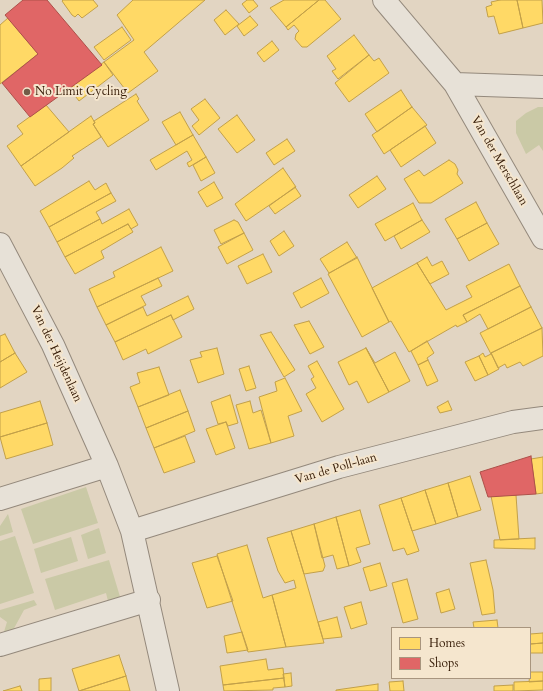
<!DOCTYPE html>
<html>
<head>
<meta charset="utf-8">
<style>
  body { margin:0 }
  #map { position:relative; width:543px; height:691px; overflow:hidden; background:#e2d5c2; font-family:Cardo,serif }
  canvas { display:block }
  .legend { position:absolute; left:391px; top:627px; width:140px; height:52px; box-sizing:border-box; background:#f5e6ce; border:1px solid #a8957e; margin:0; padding:5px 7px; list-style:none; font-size:12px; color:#351b06 }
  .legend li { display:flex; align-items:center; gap:8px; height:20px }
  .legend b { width:20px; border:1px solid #a8957e }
</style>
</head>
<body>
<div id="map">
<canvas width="543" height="691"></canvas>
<ul class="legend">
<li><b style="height:11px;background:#ffd966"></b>Homes</li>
<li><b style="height:11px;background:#e06666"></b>Shops</li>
</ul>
</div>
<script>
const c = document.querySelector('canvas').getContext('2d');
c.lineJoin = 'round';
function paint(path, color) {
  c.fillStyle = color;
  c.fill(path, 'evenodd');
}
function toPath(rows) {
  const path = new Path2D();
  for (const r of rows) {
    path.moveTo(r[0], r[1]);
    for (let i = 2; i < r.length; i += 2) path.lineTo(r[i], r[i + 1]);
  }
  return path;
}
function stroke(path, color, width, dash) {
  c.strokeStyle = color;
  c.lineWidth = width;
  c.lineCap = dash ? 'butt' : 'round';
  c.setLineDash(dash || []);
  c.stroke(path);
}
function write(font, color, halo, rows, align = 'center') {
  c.font = font + ' Cardo,serif';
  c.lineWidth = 4;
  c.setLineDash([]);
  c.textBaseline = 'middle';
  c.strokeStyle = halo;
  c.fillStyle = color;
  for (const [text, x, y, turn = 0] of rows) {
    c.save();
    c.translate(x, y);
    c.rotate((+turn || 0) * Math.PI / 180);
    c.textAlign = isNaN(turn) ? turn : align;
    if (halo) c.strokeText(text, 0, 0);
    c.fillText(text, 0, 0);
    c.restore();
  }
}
paint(toPath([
  [538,107,543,107,543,151,539,145,526,154,516,133,516,121,526,113],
  [86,487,98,523,33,544,21,509],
  [8,514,13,532,0,536,0,526],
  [99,528,106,553,88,559,81,535],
  [15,536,34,593,0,604,0,541],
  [71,537,78,561,41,573,34,549],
  [109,560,121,600,109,605,106,593,55,610,45,579],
  [34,600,37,605,24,610,12,632,3,635,7,622,0,617,0,610]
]), '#cac9a6');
const homes = toPath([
  [63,0,93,0,98,6,82,18,78,14,75,17,72,15,62,1,63,0],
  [133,0,205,0,144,52,158,71,128,93,104,62,134,40,117,15,133,0],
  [247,0,253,0,258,6,249,13,242,4,247,0],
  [284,0,319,0,286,27,270,8,284,0],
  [319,0,325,0,341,19,307,47,302,47,295,39,296,34,299,31,294,25,288,30,286,27,319,0],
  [500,0,517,0,523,28,499,34,494,16,488,17,486,7,492,5,491,2,500,0],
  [517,0,542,0,543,23,523,28,517,0],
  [226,10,239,24,225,35,214,20,226,10],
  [250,16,258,25,244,36,237,26,250,16],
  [8,18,38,54,0,84,0,25,8,18],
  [122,27,131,40,104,60,94,47,122,27],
  [354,35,369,55,338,79,332,71,336,69,327,56,354,35],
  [272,41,279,50,264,62,257,53,272,41],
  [369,55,374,61,379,58,389,73,349,102,335,83,369,55],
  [104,62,113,75,79,101,69,88,104,62],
  [401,90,412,107,377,132,365,114,401,90],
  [136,94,139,99,137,101,149,120,108,147,93,124,95,123,94,121,136,94],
  [205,99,220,118,199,135,192,126,199,120,191,109,205,99],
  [46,105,69,132,21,166,7,146,23,134,17,126,46,105],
  [412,107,427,125,384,154,372,135,412,107],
  [180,112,193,135,176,145,162,122,180,112],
  [237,115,255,140,237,153,218,129,237,115],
  [91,116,95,123,93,124,101,137,72,156,74,158,62,168,35,186,21,166,91,116],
  [425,126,436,143,401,167,390,150,425,126],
  [193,135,206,157,189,167,187,163,192,160,187,151,156,170,150,160,193,135],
  [287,139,295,151,274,165,266,153,287,139],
  [206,157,215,173,201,181,193,165,206,157],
  [449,160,455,164,458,170,457,174,463,183,431,203,419,203,404,179,419,170,424,176,449,160],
  [283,168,296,187,246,221,235,204,283,168],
  [377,176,386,189,358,208,349,195,377,176],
  [89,181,95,190,106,183,111,193,49,227,40,211,89,181],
  [214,182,223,198,207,207,198,192,214,182],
  [295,187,301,196,275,214,269,206,295,187],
  [111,193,116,201,96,212,100,219,57,242,49,227,111,193],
  [476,202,487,223,457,239,445,219,476,202],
  [413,203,422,220,385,241,375,224,413,203],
  [129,209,138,225,131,229,128,224,65,257,57,242,100,219,102,224,129,209],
  [234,220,238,222,244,233,221,244,214,230,234,220],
  [422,220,430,232,401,249,394,236,422,220],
  [487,223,499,244,469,261,457,239,487,223],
  [128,224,133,232,101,251,104,258,75,274,65,257,128,224],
  [284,231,294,246,279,256,270,241,284,231],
  [244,233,253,250,227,264,218,247,244,233],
  [347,242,357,258,329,273,320,259,347,242],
  [161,247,173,271,97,307,89,289,115,277,113,272,161,247],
  [263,254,272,272,247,284,238,266,263,254],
  [357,257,389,322,362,337,328,274,357,257],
  [427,257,432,266,442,261,449,274,430,284,417,263,427,257],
  [417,263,446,310,472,297,466,286,509,264,520,286,463,315,467,322,457,327,456,325,409,352,391,321,389,322,372,288,417,263],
  [158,278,162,286,141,296,146,305,106,325,97,307,158,278],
  [321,278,329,293,301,308,293,293,321,278],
  [520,286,531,307,488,329,480,314,467,322,463,315,520,286],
  [188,296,194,309,173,320,171,315,115,342,106,325,143,307,147,316,188,296],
  [531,307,542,328,491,353,499,369,488,375,479,356,483,353,485,357,491,354,480,333,531,307],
  [171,315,182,337,148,354,146,349,123,360,115,342,171,315],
  [309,321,324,347,310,354,294,325,309,321],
  [542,328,543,356,523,366,520,362,507,368,505,364,498,368,491,353,542,328],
  [271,332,295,370,284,377,260,335,271,332],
  [5,334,15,353,0,362,0,336,5,334],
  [427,341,434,353,427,358,428,360,418,365,411,351,427,341],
  [217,348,224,374,198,383,190,360,202,357,200,352,217,348],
  [366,348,389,392,368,403,357,381,349,385,338,362,366,348],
  [366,348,375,363,395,352,410,381,389,392,366,348],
  [15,353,27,372,0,388,0,362,15,353],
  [479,356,488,375,475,381,465,362,479,356],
  [428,360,438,381,427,386,418,365,428,360],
  [317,361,344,409,322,422,306,394,316,388,311,379,314,377,308,366,317,361],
  [249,366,256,388,246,391,239,369,249,366],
  [159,367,169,395,138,407,130,387,140,383,137,373,159,367],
  [285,378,302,411,288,416,294,436,271,443,259,397,277,391,275,382,285,378],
  [180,390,188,411,146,428,138,407,180,390],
  [230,395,238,423,228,426,226,422,218,424,211,402,230,395],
  [40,401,47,423,0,437,0,413,40,401],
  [250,401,253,413,261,410,271,443,249,449,236,405,250,401],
  [448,401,452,410,440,413,437,407,448,401],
  [188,411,195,431,154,448,146,428,188,411],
  [226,422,235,448,216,455,206,429,226,422],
  [47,423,53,445,6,459,0,437,47,423],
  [185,436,195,462,164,473,154,448,185,436],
  [543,457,543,493,536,494,531,459,543,457],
  [470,476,481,510,458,517,448,483,470,476],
  [448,483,458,517,436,524,425,490,448,483],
  [425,490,436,524,412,531,401,498,425,490],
  [516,495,519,539,500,540,491,496,516,495],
  [401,498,419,551,407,555,404,548,393,551,379,505,401,498],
  [360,510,370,544,356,548,361,562,349,566,336,517,360,510],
  [336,517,349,566,337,569,333,555,322,558,314,524,336,517],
  [314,524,325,566,323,571,304,574,291,531,314,524],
  [291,531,304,574,324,643,286,647,272,595,296,588,294,580,285,583,278,571,267,538,291,531],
  [535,538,535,549,494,548,494,540,535,538],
  [247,545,263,598,272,595,286,647,248,652,217,554,247,545],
  [217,556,233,601,207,608,192,563,217,556],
  [486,560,493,590,495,613,482,615,470,563,486,560],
  [380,563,387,586,370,591,363,568,380,563],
  [407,579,418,619,403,623,392,583,407,579],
  [449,589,455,609,441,613,436,593,449,589],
  [361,602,367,624,351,629,344,607,361,602],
  [337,617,342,637,323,639,318,622,337,617],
  [497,620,498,628,474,628,473,622,497,620],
  [242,632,248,650,227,653,224,636,242,632],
  [543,633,543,643,530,644,530,634,543,633],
  [543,643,543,653,530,653,530,644,543,643],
  [119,655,126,676,79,691,72,669,119,655],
  [266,659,268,670,283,668,284,678,223,685,220,666,266,659],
  [530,672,543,672,543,681,529,682,530,672],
  [291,673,292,686,285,687,283,674,291,673],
  [126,676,130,691,79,691,126,676],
  [51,678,51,691,39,691,39,679,51,678],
  [284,678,285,687,273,688,273,690,224,691,223,685,284,678],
  [403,681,404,691,390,691,389,682,403,681],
  [543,681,543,690,514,691,514,682,543,681],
  [378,684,378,691,336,691,336,690,378,684],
  [513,685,513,691,494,691,494,686,513,685],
  [20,686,22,691,3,691,20,686]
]);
paint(homes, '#ffd966');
stroke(homes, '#c2a049', 1);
const shops = toPath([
  [23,0,47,0,102,65,30,117,2,83,38,54,5,15,23,0],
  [531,456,536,494,488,497,480,472,531,456]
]);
paint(shops, '#e06666');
stroke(shops, '#ad5049', 1);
const minor = toPath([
  [384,0,455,84,543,238],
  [455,84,543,87],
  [0,244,53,345,107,466,132,531,168,691],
  [0,499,107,466],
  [132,531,339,467,513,422,543,418],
  [0,645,149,600]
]);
stroke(minor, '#94897c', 24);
stroke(minor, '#e7e1d7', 22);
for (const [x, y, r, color] of [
  [27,92,4,"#725c48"]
]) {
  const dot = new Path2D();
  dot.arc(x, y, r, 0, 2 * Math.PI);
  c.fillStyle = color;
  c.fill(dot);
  stroke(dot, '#f5e6ce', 1.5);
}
write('12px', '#351b06', '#f5e6ce', [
  ["No Limit Cycling",35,92]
], 'left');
write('12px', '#351b06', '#f5e6ce', [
  ["Van der Merschlaan",499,161,60],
  ["Van der Heijdenlaan",56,354,65],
  ["Van de Poll-laan",336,469,-16]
]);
</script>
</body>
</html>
